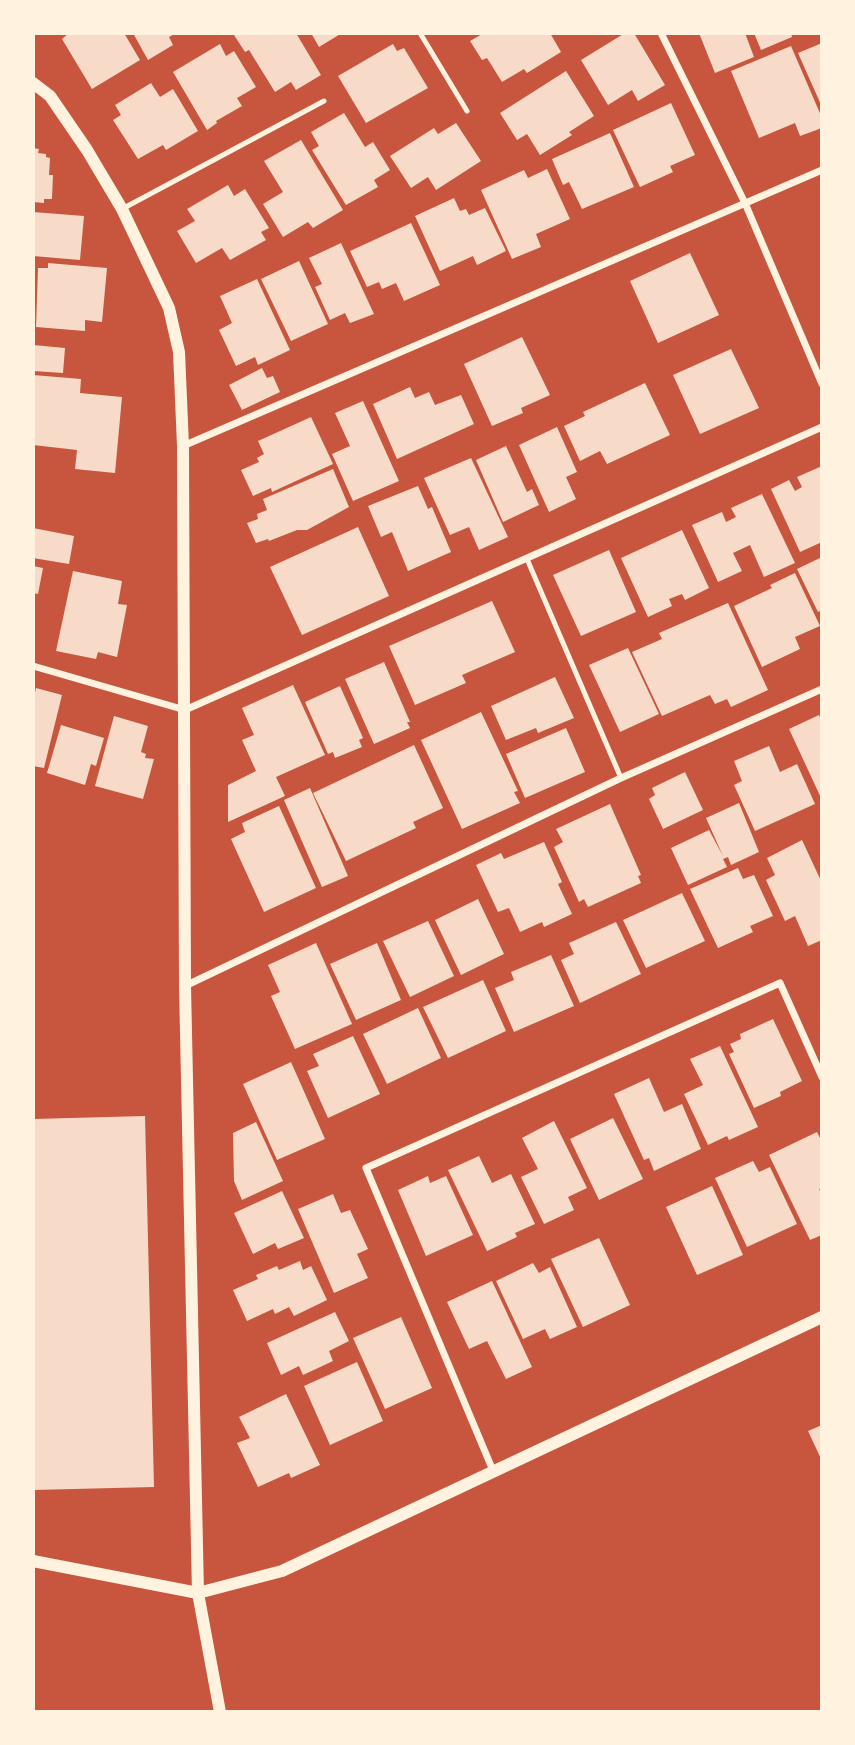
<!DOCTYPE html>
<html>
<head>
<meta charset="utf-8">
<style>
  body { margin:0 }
  #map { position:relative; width:855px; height:1745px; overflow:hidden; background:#c8553d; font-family:Ubuntu,sans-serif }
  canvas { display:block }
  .frame { position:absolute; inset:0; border:35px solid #fff3e0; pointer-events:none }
</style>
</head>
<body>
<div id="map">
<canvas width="855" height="1745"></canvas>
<div class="frame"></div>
</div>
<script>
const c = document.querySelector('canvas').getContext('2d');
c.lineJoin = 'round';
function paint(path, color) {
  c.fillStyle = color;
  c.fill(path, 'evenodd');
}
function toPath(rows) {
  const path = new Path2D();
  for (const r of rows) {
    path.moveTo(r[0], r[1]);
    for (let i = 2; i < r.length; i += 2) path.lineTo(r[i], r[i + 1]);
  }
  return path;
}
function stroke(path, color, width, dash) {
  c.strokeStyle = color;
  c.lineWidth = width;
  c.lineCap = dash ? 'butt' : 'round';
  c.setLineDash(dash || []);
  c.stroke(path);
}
paint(toPath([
  [69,33,124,33,140,60,92,89,62,39],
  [133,33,176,33,169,37,173,45,148,60],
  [237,33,296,33,321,75,296,90,291,82,275,92,249,50,245,52,234,35],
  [311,33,342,33,319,47],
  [484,33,550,33,561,52,527,73,524,69,502,82,487,58,482,60,470,41],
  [625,33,634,33,665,85,638,101,632,90,608,105,581,60],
  [699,33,745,33,754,57,715,73],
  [754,33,791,33,792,37,761,50],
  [822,43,822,107,798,53],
  [220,44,226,56,234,51,256,87,237,98,242,106,216,121,217,123,207,130,173,72],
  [393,44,397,51,404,48,428,88,366,123,338,76],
  [791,46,822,118,822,128,800,136,795,123,759,138,731,71],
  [566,71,594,116,569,132,572,135,540,155,527,134,517,140,500,113],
  [151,83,160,97,173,89,198,131,166,150,163,145,138,159,113,120,121,115,115,105],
  [671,103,695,155,670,166,673,172,640,187,613,130],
  [344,113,365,147,373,142,390,170,374,180,378,187,346,205,312,150,319,146,311,132],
  [456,123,481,161,436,190,428,177,411,188,390,156,434,128,438,134],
  [610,133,634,187,582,209,569,182,563,185,552,159],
  [301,140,343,210,313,228,308,222,283,237,263,204,283,192,264,161],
  [33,148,39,149,38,153,46,154,46,157,50,158,49,175,53,175,52,199,44,199,44,203,33,202],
  [547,169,570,219,536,234,541,247,512,259,481,190,524,170,528,178],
  [228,185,234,196,245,189,269,228,261,232,266,240,230,260,222,248,196,263,177,231,195,221,187,209],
  [454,198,460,211,466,209,469,215,485,208,506,251,477,265,473,256,440,271,415,216],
  [33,212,84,216,80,260,33,256],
  [411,223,440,285,404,301,396,283,382,289,379,282,367,287,350,251],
  [341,243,374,314,350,323,345,313,330,320,315,287,322,284,309,258],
  [690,253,719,315,658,343,630,281],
  [299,261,328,324,291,341,261,279],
  [48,263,107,268,102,322,85,320,85,331,36,327,38,268,48,268],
  [257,279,290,350,258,365,255,357,236,366,219,330,232,323,220,296],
  [522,337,550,395,521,408,523,413,492,426,464,364],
  [33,345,65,348,63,373,33,371],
  [731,349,759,408,700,434,673,375],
  [262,368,267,378,273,376,280,392,242,410,229,385],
  [33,375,81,379,80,393,122,397,115,473,75,469,77,450,33,445],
  [645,383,670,435,607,464,600,451,580,461,564,426,585,416,583,412],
  [410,387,415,398,429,392,435,405,461,395,474,424,397,459,373,404],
  [363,401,399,481,353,501,332,454,350,446,335,413],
  [311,417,333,464,272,492,271,488,253,496,241,470,259,462,257,458,264,454,258,441],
  [557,427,577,472,566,477,576,499,549,512,519,445],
  [506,446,527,492,532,489,539,505,503,522,476,460],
  [471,458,508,537,479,550,469,527,450,535,424,478],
  [822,466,822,542,800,552,771,489,789,480,795,491,802,487,797,477],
  [333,469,349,507,307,530,297,530,269,541,268,539,256,543,247,523,258,519,257,514,267,510,263,499],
  [418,486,428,509,432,507,451,552,408,571,392,532,381,537,368,506],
  [762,494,795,563,764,577,750,545,733,553,742,571,718,582,692,525,722,512,726,522,736,517,731,508],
  [358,527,389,596,302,635,270,567],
  [33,528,74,536,69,564,33,558],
  [682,530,709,588,685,600,682,594,669,599,672,606,648,617,621,558],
  [609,550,636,612,581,636,553,575],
  [822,557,822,610,818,612,797,569],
  [33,566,43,568,38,594,33,593],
  [73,571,122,581,118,604,127,605,117,657,98,652,96,659,56,651],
  [795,573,820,626,795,637,800,649,762,667,734,606,772,588,770,585],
  [492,601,515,652,462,675,466,683,415,705,389,646],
  [728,603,768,690,731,707,727,699,715,704,710,695,662,716,632,652,662,639,659,633],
  [628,648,659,714,620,732,589,665],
  [384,662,410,722,407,722,410,728,374,744,345,679],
  [555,677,574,718,538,733,536,728,506,740,491,706],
  [293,685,325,755,276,777,285,796,228,822,228,785,256,771,242,740,254,735,242,708],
  [340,686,363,738,359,740,362,747,335,758,333,752,328,754,305,702],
  [36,688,62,695,44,768,33,766,33,702],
  [481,712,518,791,514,792,520,803,462,829,421,740],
  [819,715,822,722,822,800,789,729],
  [114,716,148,726,141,752,146,754,145,758,154,759,143,799,95,786],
  [61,725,104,738,96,766,91,764,85,785,47,773],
  [566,728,585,772,525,798,506,754],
  [414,745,443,808,413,822,416,828,346,861,313,793],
  [769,746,780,772,797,764,815,804,755,831,734,785,742,781,734,761],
  [685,772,703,810,663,829,649,799,655,795,652,788],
  [310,788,348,876,322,887,284,800],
  [739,803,759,852,731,865,728,857,723,859,727,867,688,885,671,848,709,830,723,856,706,818],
  [610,804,641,875,638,876,641,883,588,907,584,899,579,902,554,847,563,842,556,829],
  [279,806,316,888,264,912,231,839,245,832,242,823],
  [802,840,822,883,822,940,808,946,795,916,785,921,766,880,775,875,767,858],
  [544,842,562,882,558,884,572,914,544,927,542,922,520,932,509,908,498,912,476,865,501,853,504,859],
  [738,868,743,879,754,875,773,916,750,926,753,932,718,948,690,889],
  [682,893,705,941,646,968,623,920],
  [478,899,504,954,461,975,435,920],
  [428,921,454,976,410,997,383,941],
  [616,922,641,974,580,1003,561,960,574,954,569,943],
  [316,943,352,1024,295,1049,271,996,280,992,268,965],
  [377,943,401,1000,356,1020,330,964],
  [551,955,574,1006,514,1032,495,988,514,980,511,972],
  [483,980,506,1031,448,1058,423,1007],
  [418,1008,441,1058,387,1084,363,1034],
  [773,1019,802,1081,780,1092,781,1096,754,1108,729,1054,734,1052,730,1044,741,1039,740,1034],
  [353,1036,380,1094,328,1118,307,1071,319,1066,313,1054],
  [720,1046,758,1127,729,1140,727,1136,708,1145,684,1094,703,1085,690,1059],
  [291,1062,325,1139,277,1160,243,1084],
  [649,1078,664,1112,682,1104,701,1149,654,1171,649,1158,644,1160,614,1094],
  [145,1116,154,1487,33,1490,33,1119],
  [613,1118,643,1179,599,1200,570,1139],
  [554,1121,587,1188,568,1197,574,1210,544,1224,521,1177,538,1169,522,1138],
  [256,1122,283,1181,242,1200,234,1181,233,1133],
  [817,1132,822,1142,822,1188,819,1189,822,1194,822,1235,810,1240,769,1155],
  [479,1156,492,1183,511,1174,535,1224,515,1233,517,1237,487,1251,448,1170],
  [753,1161,759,1172,770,1167,797,1224,747,1247,715,1178],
  [428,1176,430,1183,446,1176,473,1235,426,1256,398,1190],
  [712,1186,743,1255,697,1275,666,1207],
  [282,1191,304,1238,278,1249,275,1243,253,1254,234,1213],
  [333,1194,341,1213,350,1210,368,1249,357,1254,368,1278,334,1293,298,1209],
  [599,1238,630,1305,583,1327,551,1259],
  [300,1261,303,1270,311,1266,327,1300,294,1316,289,1307,275,1314,273,1309,247,1321,233,1290,258,1279,256,1275,277,1266,279,1270],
  [533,1263,539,1273,550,1267,577,1327,550,1339,545,1329,523,1339,496,1281],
  [492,1281,532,1367,506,1379,487,1341,469,1349,447,1302],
  [335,1312,349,1341,329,1351,333,1361,303,1375,299,1366,281,1375,267,1343],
  [401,1317,432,1388,385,1409,353,1338],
  [357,1362,383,1421,330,1445,304,1386],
  [286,1394,320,1465,291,1478,289,1473,258,1487,237,1443,250,1438,239,1417],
  [822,1425,822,1461,808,1431]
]), '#f7dbc8');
stroke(toPath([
  [420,33,467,111],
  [122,209,324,101],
  [527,559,621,778]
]), '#fff3e0', 5);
stroke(toPath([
  [661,33,745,203,822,384],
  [183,446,822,170],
  [33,666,185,710,822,427],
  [185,986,621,778,822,689],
  [494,1473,366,1168,780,983,822,1077]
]), '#fff3e0', 7);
stroke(toPath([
  [33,83,50,96,87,150,122,209,169,308,179,352,183,446,185,986,198,1593,220,1712],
  [33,1561,198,1593,282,1571,822,1317]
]), '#fff3e0', 12);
</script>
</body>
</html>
